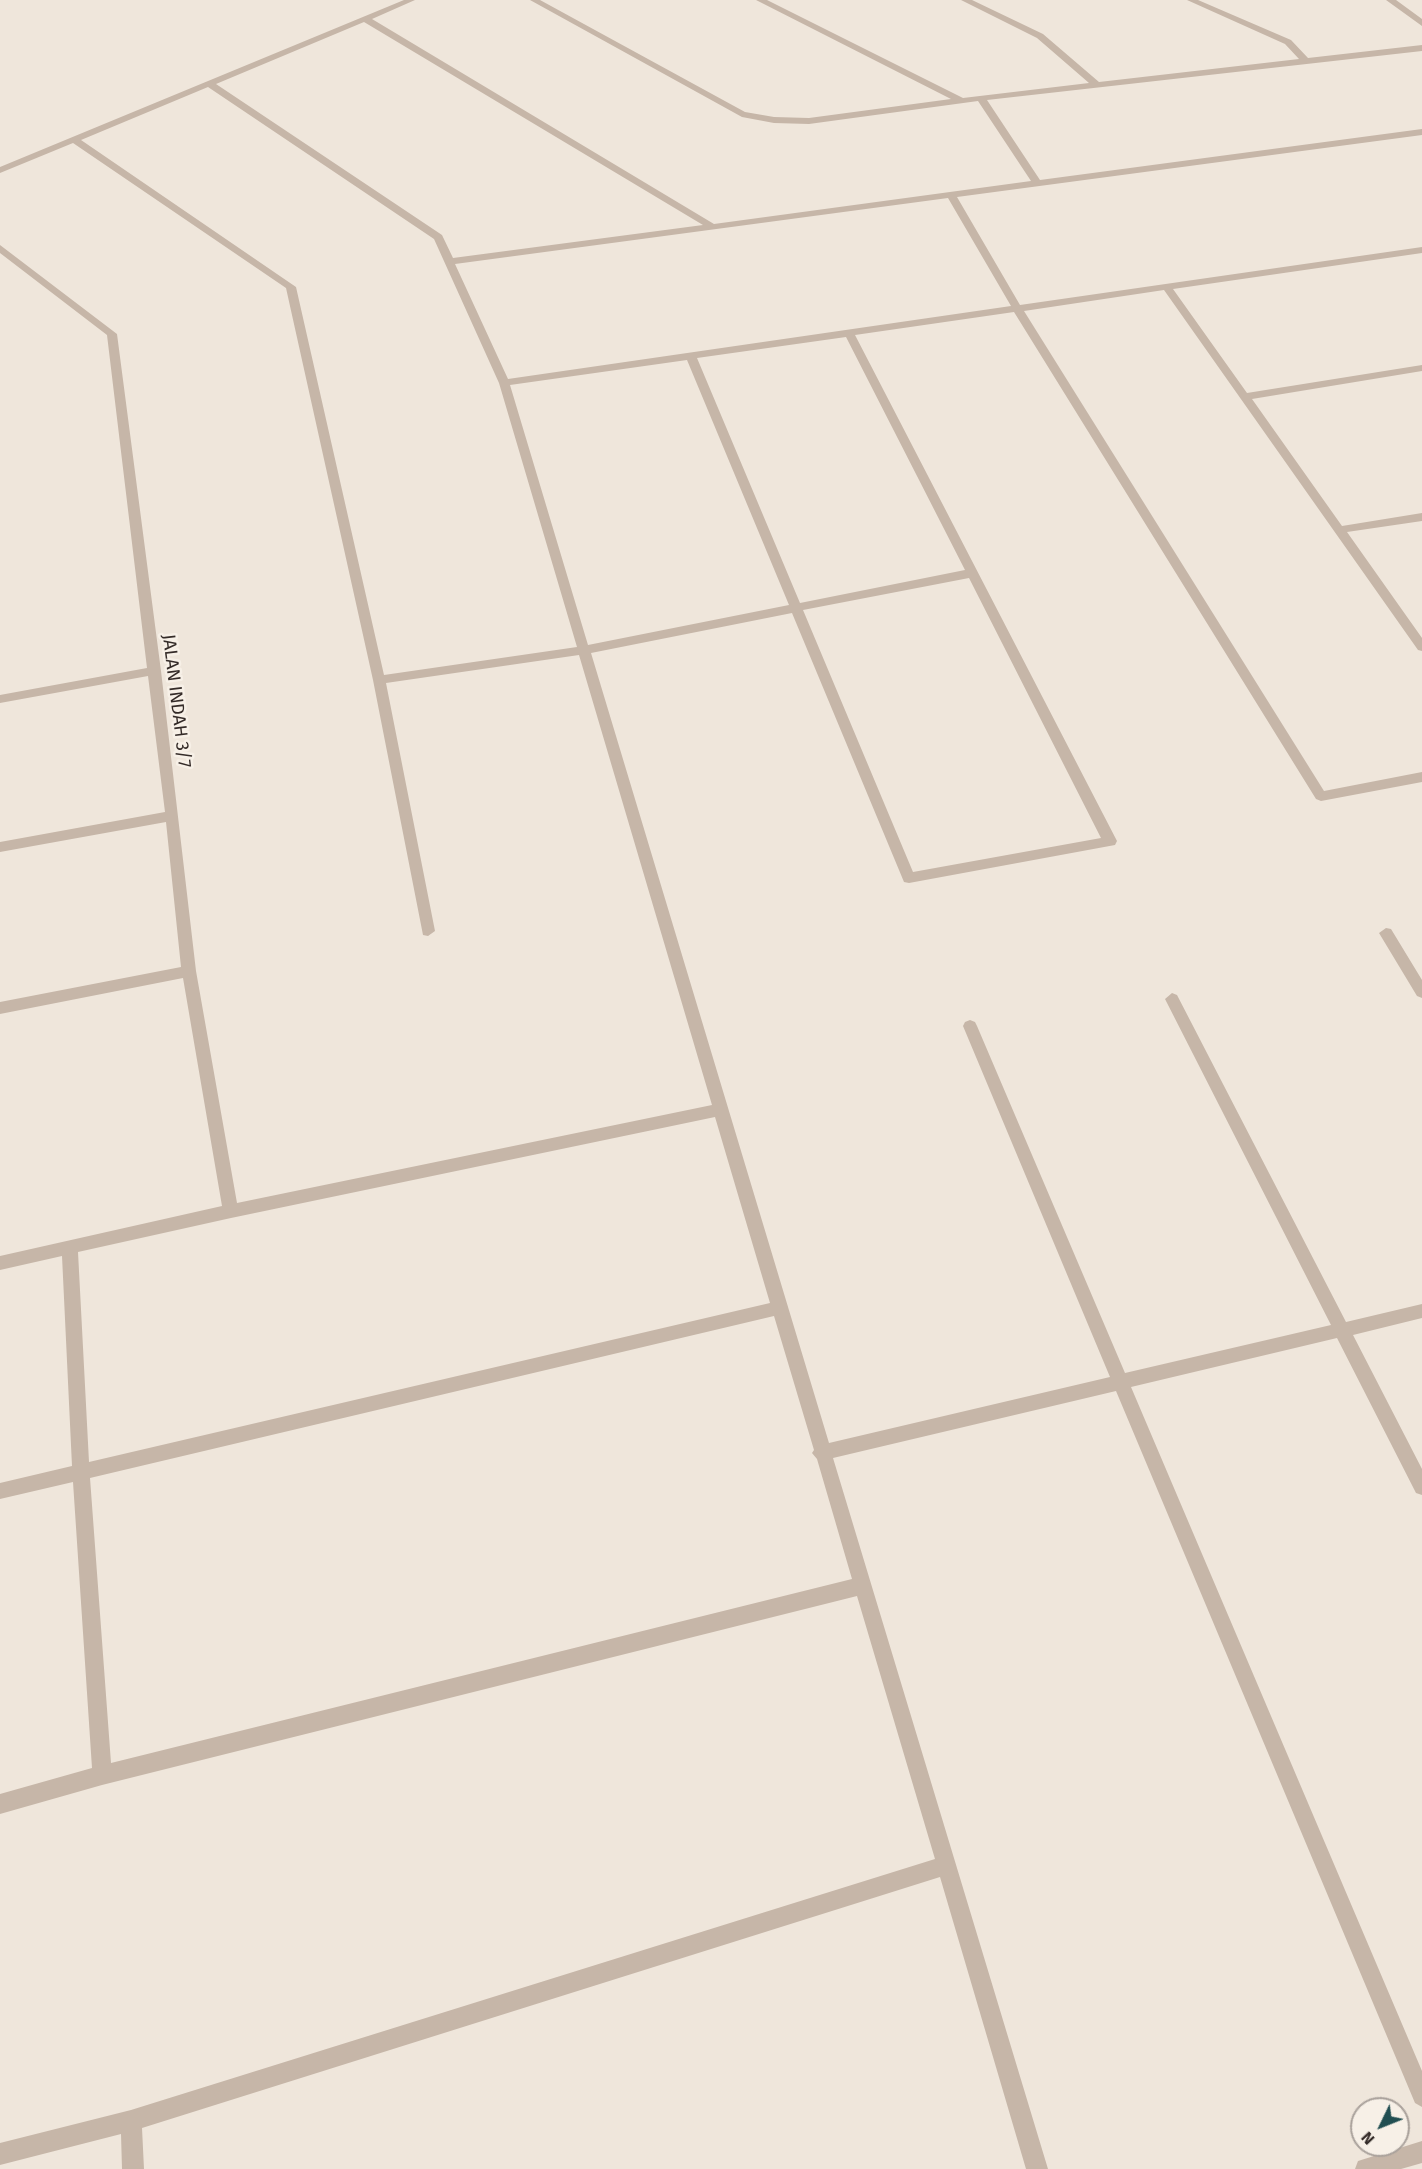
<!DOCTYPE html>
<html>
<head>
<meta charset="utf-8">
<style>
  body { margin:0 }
  #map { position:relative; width:1422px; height:2169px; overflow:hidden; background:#efe6db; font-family:"Fira Sans",sans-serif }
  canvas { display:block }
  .north { position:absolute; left:1350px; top:2097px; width:60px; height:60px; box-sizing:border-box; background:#f7f0e7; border:2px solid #a9a19b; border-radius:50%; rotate:227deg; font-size:16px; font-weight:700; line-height:24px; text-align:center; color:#342b28 }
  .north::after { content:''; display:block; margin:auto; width:21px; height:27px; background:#214e51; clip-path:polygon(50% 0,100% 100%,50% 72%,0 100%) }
</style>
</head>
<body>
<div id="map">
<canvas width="1422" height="2169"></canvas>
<div class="north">N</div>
</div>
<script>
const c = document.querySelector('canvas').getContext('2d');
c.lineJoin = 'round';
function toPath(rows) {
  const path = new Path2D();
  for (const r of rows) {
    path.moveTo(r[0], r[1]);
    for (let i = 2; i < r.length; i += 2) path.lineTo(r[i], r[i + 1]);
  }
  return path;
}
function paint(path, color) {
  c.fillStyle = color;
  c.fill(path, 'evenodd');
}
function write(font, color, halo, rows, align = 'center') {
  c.font = font + ' "Fira Sans",sans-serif';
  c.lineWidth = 5;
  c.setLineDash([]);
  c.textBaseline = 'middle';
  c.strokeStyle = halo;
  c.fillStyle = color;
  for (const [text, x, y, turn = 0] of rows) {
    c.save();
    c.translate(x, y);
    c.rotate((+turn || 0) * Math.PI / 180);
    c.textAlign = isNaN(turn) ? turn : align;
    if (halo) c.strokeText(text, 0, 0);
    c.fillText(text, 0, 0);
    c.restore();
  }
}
paint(toPath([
  [404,0,415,0,372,19,714,224,1031,181,978,101,809,124,774,123,742,117,530,0,540,0,745,112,774,117,809,118,951,99,756,0,767,0,963,98,1089,83,1037,38,961,0,972,0,1043,34,1099,82,1299,59,1285,44,1187,0,1198,0,1291,40,1308,58,1422,45,1422,51,987,100,1040,180,1422,129,1422,135,957,197,1020,305,1422,247,1422,253,1173,289,1247,393,1422,365,1422,371,1252,399,1342,526,1422,513,1422,521,1347,532,1422,638,1422,651,1418,650,1164,290,1024,311,1324,791,1422,772,1422,782,1321,801,1316,799,1014,312,855,335,1117,841,1115,845,909,883,904,882,792,613,591,653,829,1443,1110,1377,963,1026,965,1022,970,1020,975,1022,977,1026,1125,1373,1331,1325,1165,999,1172,993,1177,995,1346,1322,1422,1304,1422,1318,1353,1335,1422,1469,1422,1495,1416,1493,1337,1338,1131,1387,1422,2071,1422,2107,1415,2103,1116,1391,833,1458,1048,2169,1026,2169,940,1877,142,2128,144,2169,122,2169,121,2134,0,2165,0,2143,131,2110,935,1859,857,1596,102,1785,0,1814,0,1794,92,1768,73,1482,0,1499,0,1483,72,1466,62,1256,0,1270,0,1256,222,1206,183,978,0,1014,0,1002,181,967,166,822,0,852,0,842,165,812,148,676,0,703,0,695,147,668,107,335,0,253,0,245,117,334,161,671,196,971,237,1203,712,1105,579,655,386,683,435,931,428,936,423,935,373,680,286,288,73,143,0,173,0,167,404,0],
  [364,22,703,225,453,258,442,235,216,84,364,22],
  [208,87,434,239,499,383,577,647,384,675,296,287,81,140,208,87],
  [948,198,1011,306,508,379,455,264,948,198],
  [846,337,965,570,800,603,697,358,846,337],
  [687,360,789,605,588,645,510,385,687,360],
  [969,578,1101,838,913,872,803,610,969,578],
  [715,1117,770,1303,89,1462,78,1252,231,1218,715,1117],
  [774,1316,814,1450,812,1453,817,1459,852,1579,111,1763,90,1478,774,1316],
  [1386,0,1396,0,1422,19,1422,26,1386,0],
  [1386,928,1391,929,1422,980,1422,998,1417,996,1379,933,1386,928],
  [1422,2141,1422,2163,1401,2169,1355,2169,1358,2161,1422,2141]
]), '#c6b6a8');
write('18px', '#342b28', '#f7f0e7', [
  ["JALAN INDAH 3/7",176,701,83]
]);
</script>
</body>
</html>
